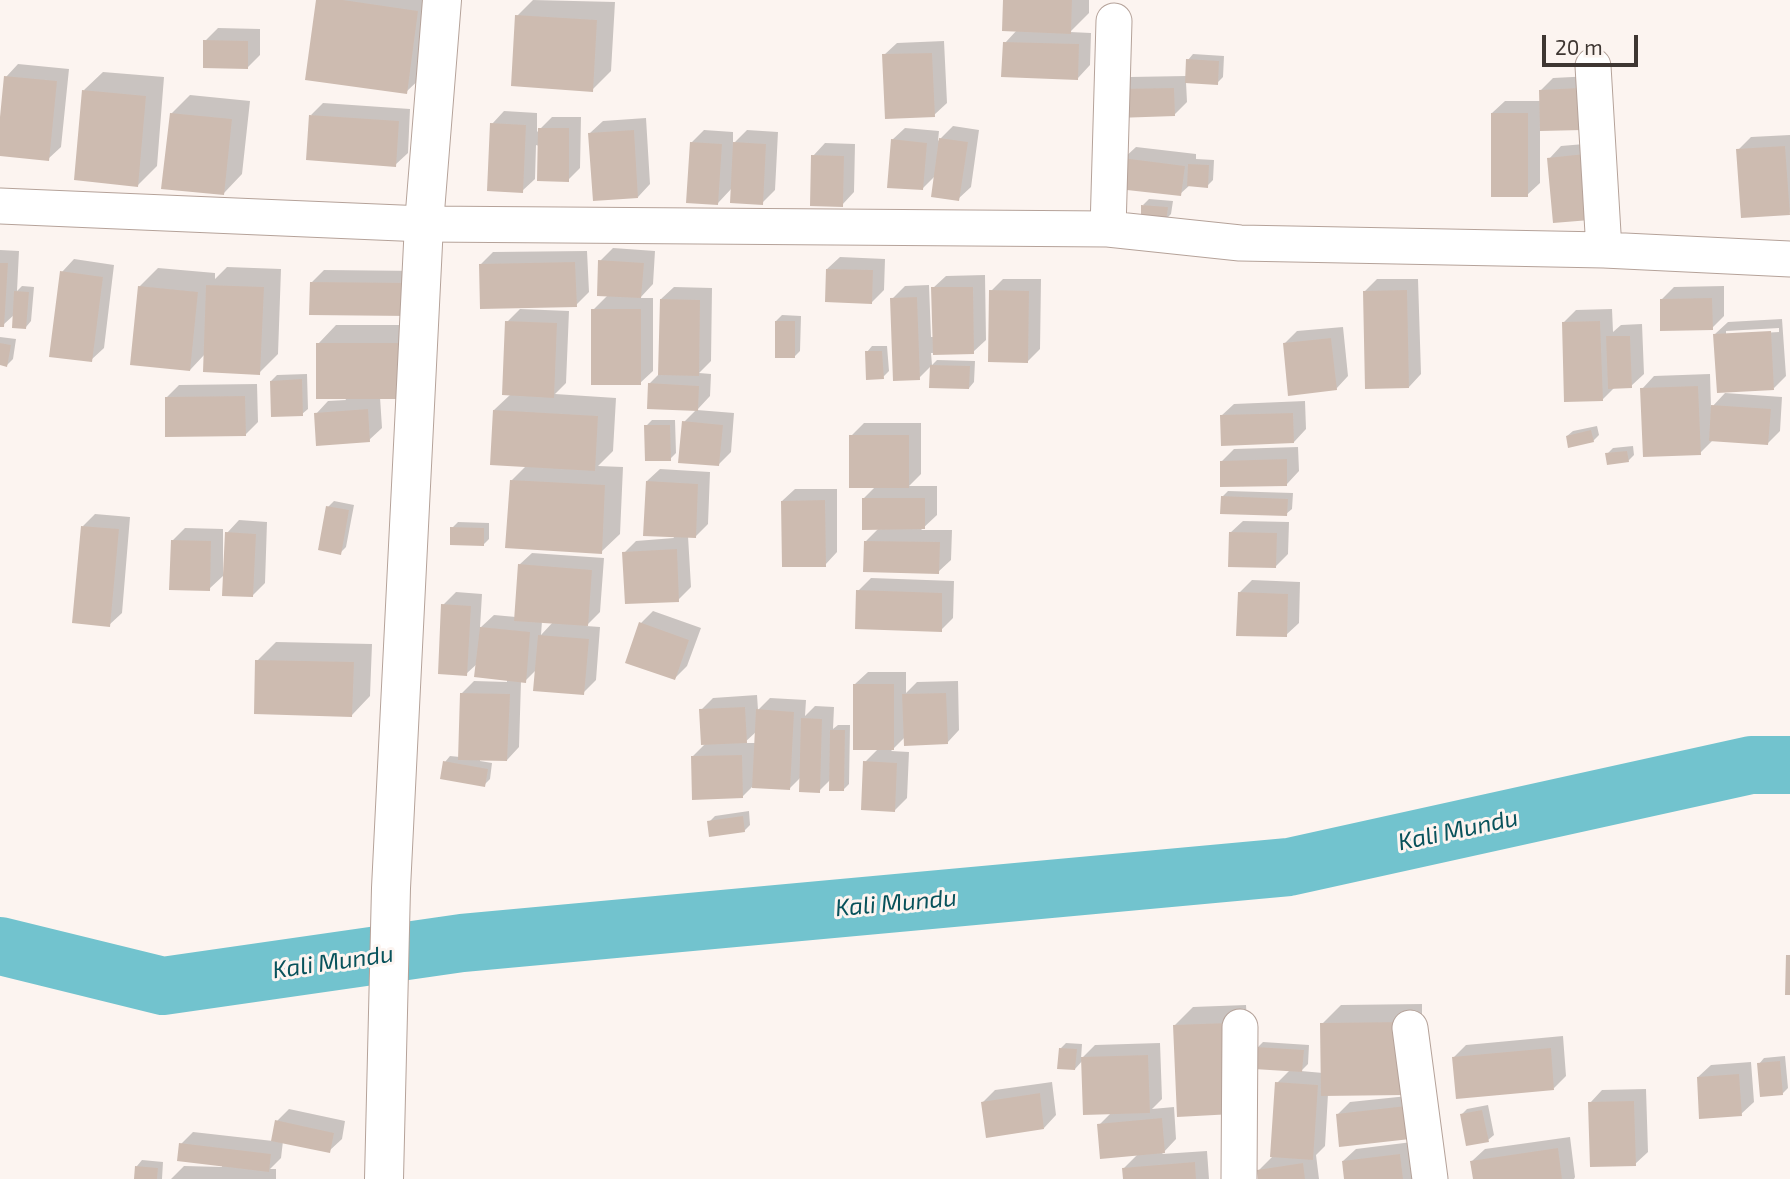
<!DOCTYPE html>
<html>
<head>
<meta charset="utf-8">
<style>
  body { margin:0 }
  #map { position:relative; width:1790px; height:1179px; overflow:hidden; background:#fcf4f0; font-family:"Exo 2",sans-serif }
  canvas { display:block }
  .scale { position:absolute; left:1542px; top:35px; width:96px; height:32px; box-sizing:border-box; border:4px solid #3e3632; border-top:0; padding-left:9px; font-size:21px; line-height:24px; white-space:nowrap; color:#3e3632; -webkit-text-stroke:5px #fcf4f0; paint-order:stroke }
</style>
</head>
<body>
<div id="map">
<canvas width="1790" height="1179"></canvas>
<div class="scale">20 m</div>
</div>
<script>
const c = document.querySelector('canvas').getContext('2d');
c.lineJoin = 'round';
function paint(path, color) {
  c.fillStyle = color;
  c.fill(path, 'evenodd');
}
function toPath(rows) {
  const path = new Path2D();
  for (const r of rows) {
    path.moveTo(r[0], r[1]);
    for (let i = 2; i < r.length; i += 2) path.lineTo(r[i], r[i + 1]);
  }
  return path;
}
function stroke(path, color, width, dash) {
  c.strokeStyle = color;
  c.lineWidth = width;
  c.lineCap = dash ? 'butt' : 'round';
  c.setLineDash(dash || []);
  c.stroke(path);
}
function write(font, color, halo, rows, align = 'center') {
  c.font = font + ' "Exo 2",sans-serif';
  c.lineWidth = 6;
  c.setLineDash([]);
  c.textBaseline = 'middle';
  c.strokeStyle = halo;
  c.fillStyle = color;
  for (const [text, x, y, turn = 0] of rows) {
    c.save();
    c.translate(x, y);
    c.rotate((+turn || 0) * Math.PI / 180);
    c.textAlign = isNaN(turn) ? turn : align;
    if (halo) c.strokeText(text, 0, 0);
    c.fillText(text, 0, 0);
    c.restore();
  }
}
paint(toPath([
  [317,0,429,0,425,74,406,92],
  [533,0,615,2,611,71,592,90,517,16],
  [1005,0,1089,0,1089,13,1070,32,1091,33,1090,65,1078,78,1005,43,1017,30],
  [218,28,260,29,260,55,248,67,205,41],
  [944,41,947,103,934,115,884,55,897,43],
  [1193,54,1224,56,1223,77,1217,83,1186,82,1187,102,1174,115,1118,90,1130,77,1187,76,1188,60],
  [18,64,69,69,61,147,48,159,0,154,6,77],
  [103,72,164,77,157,166,138,185,84,90],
  [1592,76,1581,129,1540,130,1540,183,1527,195,1492,113,1505,101,1541,101,1541,90,1553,78],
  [190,95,250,101,242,174,224,193,171,114],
  [323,103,410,109,408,153,395,165,311,115],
  [504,111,537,113,537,132,552,117,581,117,580,168,568,180,539,146,536,145,535,179,522,191,492,124],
  [646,118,650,184,638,197,590,133,603,121],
  [953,126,979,130,971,187,958,199,936,175,922,189,892,140,905,128,939,131,938,141],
  [704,130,733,132,733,144,747,130,778,132,775,190,762,203,732,188,718,203,691,143],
  [1790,135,1790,212,1789,213,1738,150,1751,137],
  [825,143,855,144,854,192,842,205,813,156],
  [1596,143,1589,218,1549,159,1561,146],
  [1136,147,1196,154,1196,159,1214,160,1213,180,1207,186,1190,185,1180,194,1123,159],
  [1149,199,1173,201,1171,214,1165,220,1143,205],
  [613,248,655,251,653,284,640,298,653,298,653,371,640,383,593,310,608,295,600,261],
  [0,250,19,251,17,291,22,286,34,287,31,321,26,327,15,314,3,325,0,325],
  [587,251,589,292,576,305,480,265,493,252],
  [840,257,885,259,884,290,871,303,827,269],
  [74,259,114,265,104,348,91,360,62,272],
  [227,267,281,269,278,354,259,373,205,354,190,370,139,287,158,268,215,273,215,279],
  [324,270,422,271,422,302,312,282],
  [985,275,986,340,973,352,931,353,932,365,937,360,975,361,974,382,969,388,931,366,919,378,892,299,905,286,929,285,931,337,934,337,933,288,946,276],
  [1003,279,1041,279,1040,349,1027,362,991,291],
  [1377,279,1418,279,1421,374,1409,387,1364,292],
  [1724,286,1724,316,1712,328,1661,300,1674,287],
  [674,287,712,288,711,361,699,373,711,374,710,396,697,410,734,413,731,452,718,465,684,422,697,409,649,384,660,373,661,299],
  [520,309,569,311,566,383,555,394,616,398,613,451,598,466,623,467,620,534,601,552,511,481,527,465,494,410,511,394,507,322],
  [1612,309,1613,332,1621,325,1642,324,1644,374,1631,386,1615,387,1602,400,1564,322,1576,310],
  [782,315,801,316,800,351,794,357,776,321],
  [1782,319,1786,376,1774,388,1715,334,1728,322],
  [1779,328,1779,332,1726,335,1726,331],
  [336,325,430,325,380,397,382,428,369,440,316,414,328,401,346,400,318,344],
  [1343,327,1348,376,1336,389,1284,344,1297,331],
  [0,337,16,339,13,359,7,365,0,364],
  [872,346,887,346,889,371,883,377,867,352],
  [307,374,308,409,302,414,271,381,277,375],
  [1710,374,1711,408,1725,393,1782,397,1780,431,1768,443,1713,440,1700,453,1642,389,1654,376],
  [257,384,258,422,245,435,166,398,179,385],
  [1305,401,1306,429,1294,442,1221,416,1234,404],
  [652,420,675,420,676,453,670,459,646,426],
  [864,423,921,423,921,474,909,486,937,486,937,515,921,530,952,530,951,560,938,572,866,541,879,528,863,499,875,487,851,436],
  [1597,426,1599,435,1593,441,1567,436,1573,431],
  [1633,446,1634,455,1628,461,1607,454,1613,448],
  [1298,447,1299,471,1287,484,1222,461,1234,449],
  [660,469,710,472,708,524,695,537,688,536,691,587,678,600,624,553,636,541,674,538,647,481],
  [795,489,837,489,837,552,825,565,782,501],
  [1228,491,1293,493,1292,509,1286,514,1222,497],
  [334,501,354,505,346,547,340,553,328,507],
  [95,514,130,517,122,613,109,625,83,526],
  [239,520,267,522,265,583,252,596,227,533],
  [1243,521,1289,522,1288,554,1275,567,1230,533],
  [458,522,489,523,489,539,483,545,452,528],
  [185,528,223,529,223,576,209,589,172,541],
  [532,553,604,558,600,612,586,626,600,627,596,680,583,693,537,669,525,681,521,681,519,747,507,760,480,759,480,761,492,763,490,779,484,785,445,762,450,756,460,757,461,694,474,681,507,682,507,679,478,663,466,674,443,605,456,592,482,594,480,628,494,615,516,617,519,565],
  [542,621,553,622,541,635],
  [871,578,954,581,953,618,941,630,858,591],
  [1252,580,1300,582,1299,623,1286,635,1239,593],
  [653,611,701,628,687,666,675,678,641,623],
  [276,642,372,644,370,696,352,715,257,661],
  [868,672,906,672,906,693,917,682,958,681,959,730,947,743,906,736,891,751,909,752,907,798,894,811,865,762,879,748,855,684],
  [757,695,758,710,770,698,806,700,805,716,815,706,834,707,833,729,838,725,850,725,849,784,844,789,831,779,819,791,801,777,789,789,752,787,742,797,693,756,706,743,701,710,713,698],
  [757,731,756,743,744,743],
  [749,811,750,825,744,831,709,822,715,816],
  [1422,1004,1422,1074,1328,1094,1325,1146,1316,1155,1319,1179,1260,1179,1259,1170,1274,1155,1277,1083,1290,1070,1257,1048,1263,1042,1309,1045,1308,1064,1301,1071,1323,1073,1322,1024,1341,1005],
  [1246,1005,1251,1094,1174,1026,1193,1007],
  [1563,1036,1566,1076,1554,1088,1454,1057,1466,1045],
  [1066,1043,1082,1044,1081,1059,1095,1045,1160,1043,1162,1099,1152,1109,1174,1107,1176,1139,1162,1154,1207,1151,1209,1179,1124,1179,1124,1168,1138,1154,1099,1125,1111,1113,1083,1060,1075,1069,1060,1049],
  [1785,1056,1788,1088,1782,1094,1759,1064,1764,1058],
  [1751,1062,1754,1102,1741,1114,1698,1077,1711,1065],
  [1052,1082,1056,1115,1044,1128,983,1102,995,1090],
  [1646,1089,1648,1152,1635,1164,1590,1103,1602,1090],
  [1427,1094,1430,1124,1338,1114,1350,1102],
  [1488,1105,1494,1135,1488,1140,1462,1114,1467,1109],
  [289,1109,345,1121,342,1139,329,1151,283,1141,281,1158,270,1169,276,1169,276,1179,171,1179,184,1166,222,1167,222,1164,181,1144,193,1132,273,1141,277,1121],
  [1570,1137,1575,1177,1574,1179,1475,1179,1472,1161,1485,1149],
  [1412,1142,1416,1179,1346,1179,1343,1161,1356,1149],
  [142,1160,163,1162,162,1179,135,1179,137,1166]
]), '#0003');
stroke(toPath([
  [0,946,163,986,462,943,1289,867,1751,765,1790,765]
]), '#72c3ce', 58);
paint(toPath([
  [316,0,343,0,418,11,407,94,305,80],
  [1003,0,1072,0,1071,34,1002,31],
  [515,15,597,20,593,92,511,86],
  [203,40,248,41,248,69,203,68],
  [1003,42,1079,44,1078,80,1001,77],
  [932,53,935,117,885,119,882,54],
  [1186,59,1219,61,1218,85,1185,83],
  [4,76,57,81,49,161,0,156,0,117],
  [1174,88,1175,116,1116,118,1116,89],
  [1580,88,1582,130,1540,131,1539,90],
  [82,90,146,96,138,187,74,180],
  [170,113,232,119,224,195,161,189],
  [1491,113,1528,113,1528,197,1491,197],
  [309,115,399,121,396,167,306,160],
  [490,123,526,125,523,193,487,191],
  [538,128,569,128,569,182,537,181],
  [634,130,638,198,593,201,588,133],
  [939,138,968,142,959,201,931,197],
  [891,139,927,143,923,190,887,188],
  [690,142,722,144,718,205,686,203],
  [733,142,766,144,763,205,730,203],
  [1785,146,1790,215,1741,218,1736,149],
  [1585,154,1590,220,1553,223,1547,158],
  [811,155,844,156,843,207,810,206],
  [1122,158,1185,166,1181,196,1118,189],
  [1188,164,1209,165,1208,188,1187,186],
  [1141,205,1168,207,1166,222,1141,219],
  [598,260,644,263,641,298,597,296],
  [575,262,577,307,480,309,479,264],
  [0,263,8,263,4,327,0,327],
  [826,269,873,270,872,304,825,302],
  [60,271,103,277,92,362,49,357],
  [310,282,411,283,410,316,309,315],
  [206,285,264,287,260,375,203,372],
  [138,286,198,292,190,371,130,365],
  [931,287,973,287,974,354,933,355],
  [989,290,1029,291,1028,363,988,362],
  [1407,290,1409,388,1365,389,1363,291],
  [14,291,29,292,26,329,12,328],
  [917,297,920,380,893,381,890,298],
  [1712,298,1713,330,1660,331,1660,299],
  [660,299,700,300,699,376,658,375],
  [591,309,641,309,641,385,591,385],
  [505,321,557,323,554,398,502,395],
  [775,321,795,321,795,358,775,358],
  [1600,321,1603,401,1564,402,1562,322],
  [1771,331,1774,390,1717,393,1713,334],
  [1606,336,1630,336,1632,388,1608,389],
  [1331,338,1337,390,1288,396,1283,343],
  [0,343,11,345,7,367,0,365],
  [316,343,412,343,412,399,316,399],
  [865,351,882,351,884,379,866,380],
  [930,365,970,366,969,389,929,388],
  [302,379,303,416,271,417,270,381],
  [648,383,699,386,698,411,647,409],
  [1698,386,1701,455,1643,457,1640,388],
  [245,396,246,436,165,437,165,397],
  [1711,405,1771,409,1768,445,1709,441],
  [368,409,370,442,316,446,314,413],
  [493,410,598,416,595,471,490,465],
  [1293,413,1294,443,1221,446,1220,415],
  [682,421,723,425,719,466,678,463],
  [644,425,670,425,671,461,645,461],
  [1591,430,1594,442,1568,448,1566,436],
  [849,435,909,435,909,488,849,488],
  [1627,451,1629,462,1607,465,1605,453],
  [1287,459,1287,486,1220,487,1220,461],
  [510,480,605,485,602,554,505,548],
  [646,481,698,484,696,538,643,536],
  [1221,496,1288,499,1287,516,1220,514],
  [862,498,925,498,925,529,862,530],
  [825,500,826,567,782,567,781,501],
  [326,506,349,510,341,555,318,550],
  [81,526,119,529,110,627,72,623],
  [450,527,484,528,484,546,450,545],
  [225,532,256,534,253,597,222,596],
  [1229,532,1277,533,1276,568,1228,567],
  [171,540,211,541,210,591,169,590],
  [864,541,940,542,939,574,863,572],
  [677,549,679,602,625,604,622,552],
  [518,564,592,570,588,626,514,621],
  [856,590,942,593,942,632,855,629],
  [1238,592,1288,594,1287,637,1236,636],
  [441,604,471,606,467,676,438,674],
  [639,622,689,640,675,680,625,663],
  [480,627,530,632,526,683,474,677],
  [538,635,589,639,584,695,533,691],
  [255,660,354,662,352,717,254,714],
  [853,684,894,684,894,750,853,750],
  [460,693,510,694,507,761,458,760],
  [946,693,948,744,904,746,902,694],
  [745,707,747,743,701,745,699,709],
  [756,709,794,712,790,790,752,788],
  [801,718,822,719,820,793,799,792],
  [830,730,845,730,844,791,829,791],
  [742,755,743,798,692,800,691,756],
  [443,761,488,769,485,787,440,779],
  [863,761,897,763,895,812,861,810],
  [743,816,745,832,709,837,707,821],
  [1786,955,1790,955,1790,995,1785,995],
  [1404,1022,1404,1095,1321,1096,1320,1023],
  [1228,1023,1233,1114,1177,1117,1173,1025],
  [1256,1047,1304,1050,1302,1072,1254,1069],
  [1059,1048,1077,1049,1075,1070,1057,1069],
  [1551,1048,1554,1090,1456,1099,1452,1057],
  [1148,1055,1150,1113,1083,1115,1081,1057],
  [1780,1061,1783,1095,1760,1097,1757,1063],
  [1739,1074,1742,1116,1699,1119,1697,1077],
  [1275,1082,1318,1085,1313,1160,1270,1157],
  [1040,1093,1044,1129,986,1138,981,1102],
  [1634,1101,1636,1166,1590,1167,1588,1102],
  [1415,1105,1419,1138,1339,1147,1336,1114],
  [1482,1110,1489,1142,1466,1146,1460,1114],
  [1162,1118,1165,1153,1100,1159,1097,1124],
  [275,1120,334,1133,330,1153,271,1141],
  [179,1143,271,1154,269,1172,177,1161],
  [1558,1148,1562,1179,1473,1179,1470,1161],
  [1400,1154,1403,1179,1344,1179,1342,1161],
  [1195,1162,1196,1179,1123,1179,1122,1168],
  [1303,1163,1305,1179,1258,1179,1257,1170],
  [135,1166,158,1168,157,1179,134,1179]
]), '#cdbbb0');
const street = toPath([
  [1593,66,1604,250],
  [0,206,424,224,1108,229,1240,243,1604,250,1790,259],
  [1108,229,1114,21],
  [1410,1028,1430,1179],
  [1239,1179,1240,1027]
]);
const secondary = toPath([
  [384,1179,391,888,424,224,442,0]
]);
stroke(street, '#b5a299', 37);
stroke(secondary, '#b5a299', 40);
stroke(street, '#fff', 35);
stroke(secondary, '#fff', 38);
write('italic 24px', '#08525b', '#fcf4f0', [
  ["Kali Mundu",1458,830,-12],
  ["Kali Mundu",896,903,-5],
  ["Kali Mundu",333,962,-8]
]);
</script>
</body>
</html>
